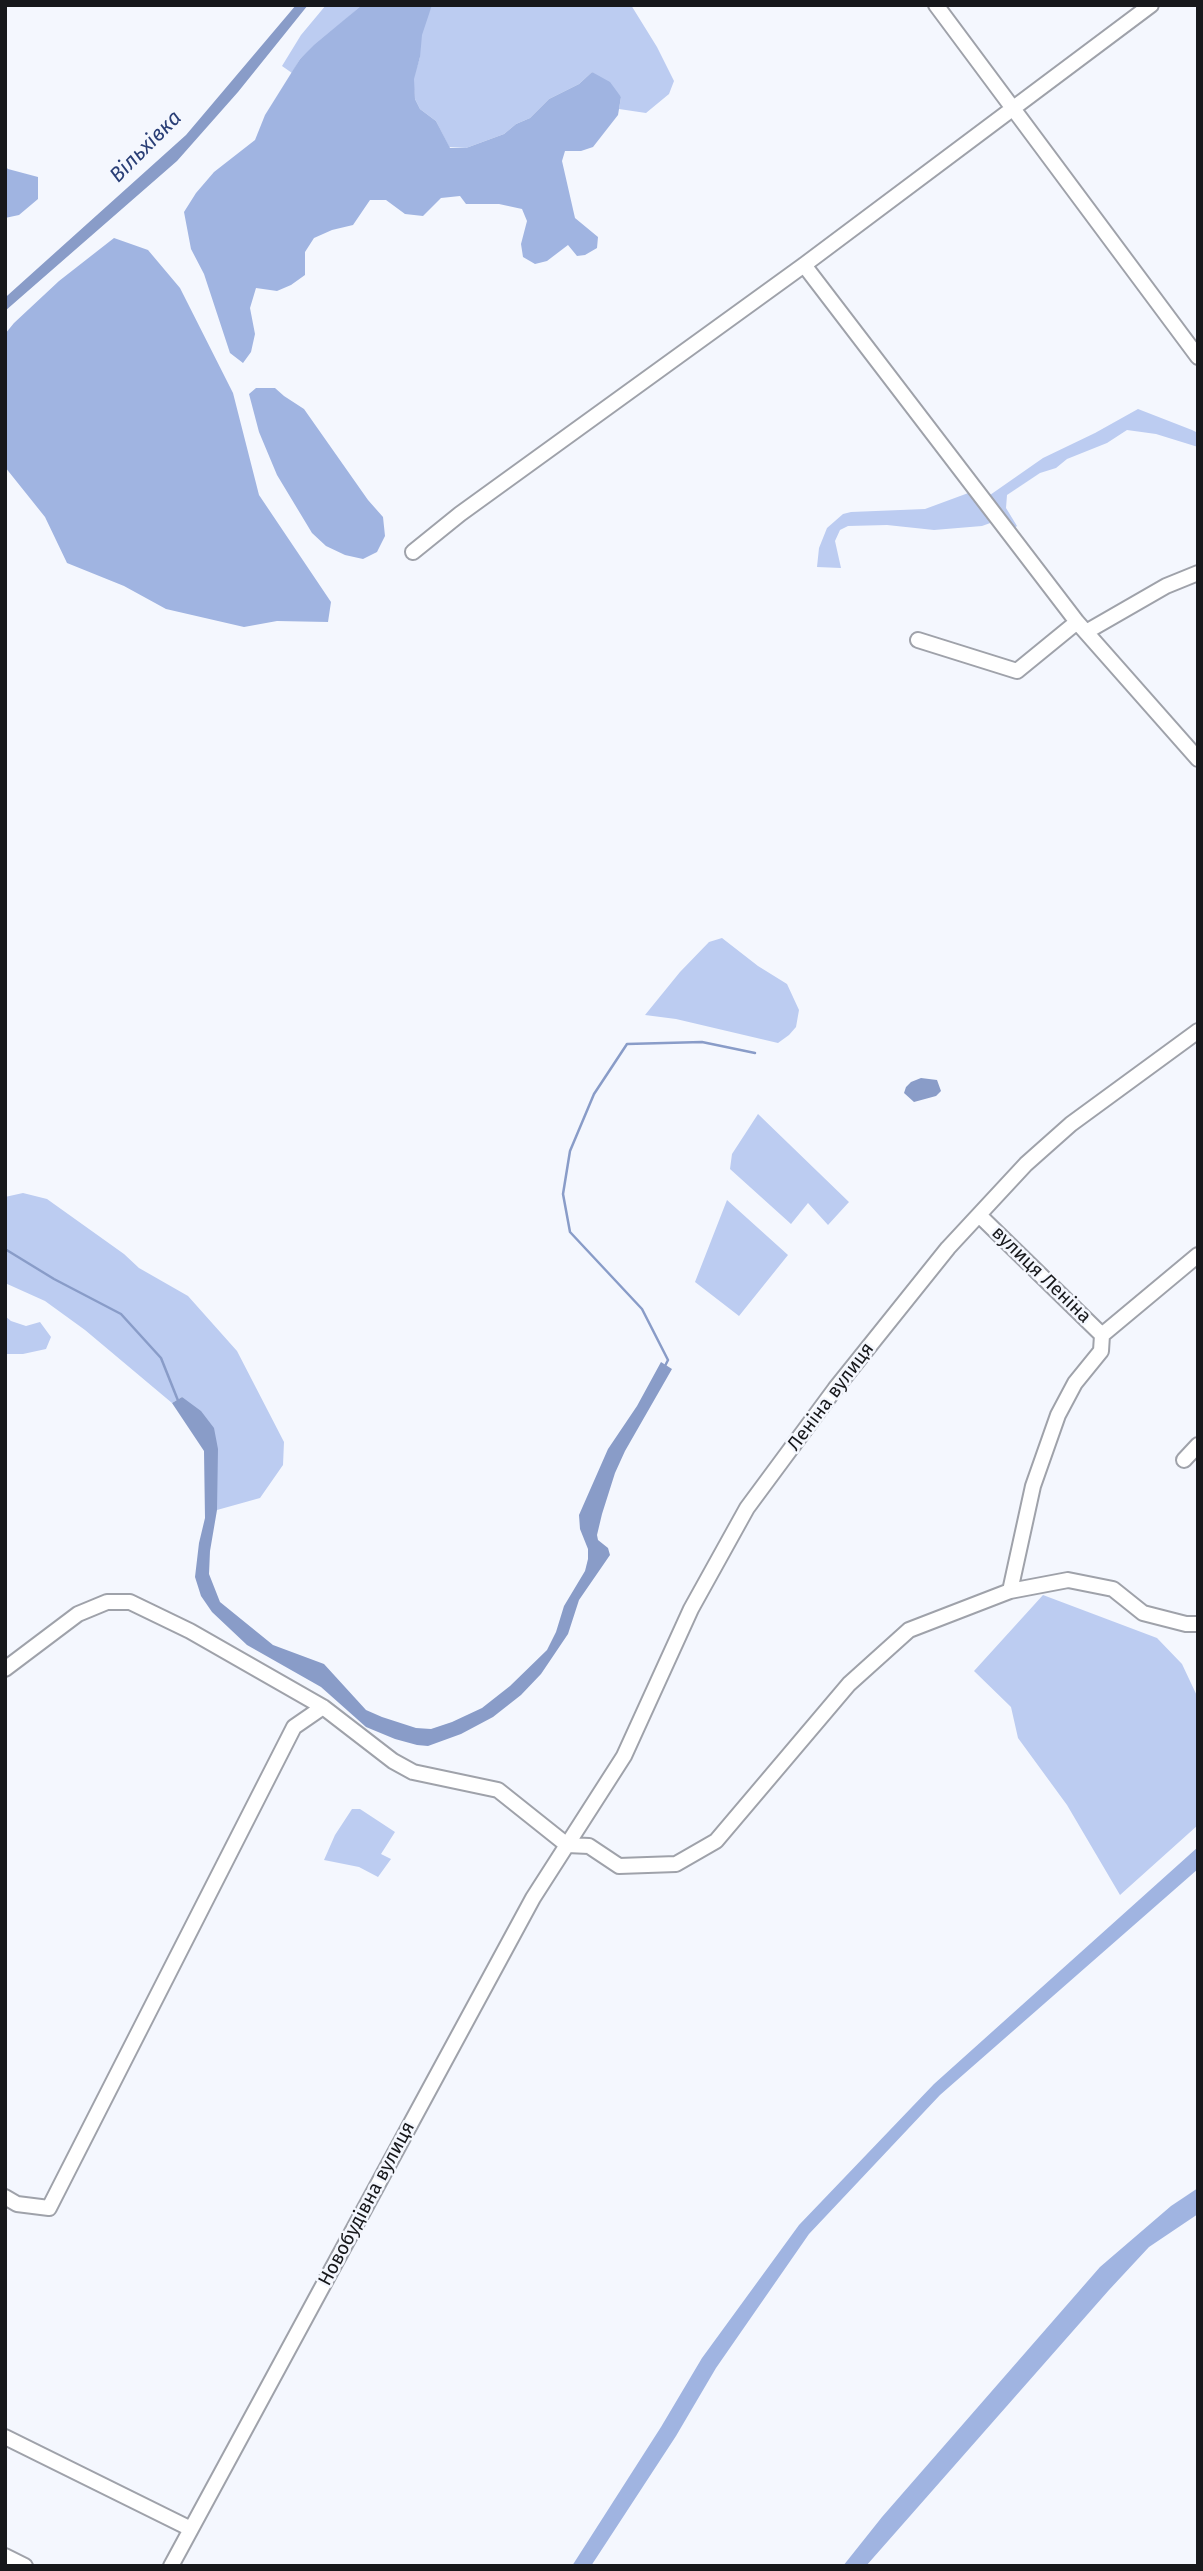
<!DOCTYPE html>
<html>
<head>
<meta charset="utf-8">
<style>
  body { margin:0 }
  #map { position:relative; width:1203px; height:2571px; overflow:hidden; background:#f4f7fe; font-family:"Fira Sans",sans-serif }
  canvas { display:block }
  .frame { position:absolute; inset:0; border:7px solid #17181b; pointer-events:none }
</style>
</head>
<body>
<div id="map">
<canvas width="1203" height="2571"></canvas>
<div class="frame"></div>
</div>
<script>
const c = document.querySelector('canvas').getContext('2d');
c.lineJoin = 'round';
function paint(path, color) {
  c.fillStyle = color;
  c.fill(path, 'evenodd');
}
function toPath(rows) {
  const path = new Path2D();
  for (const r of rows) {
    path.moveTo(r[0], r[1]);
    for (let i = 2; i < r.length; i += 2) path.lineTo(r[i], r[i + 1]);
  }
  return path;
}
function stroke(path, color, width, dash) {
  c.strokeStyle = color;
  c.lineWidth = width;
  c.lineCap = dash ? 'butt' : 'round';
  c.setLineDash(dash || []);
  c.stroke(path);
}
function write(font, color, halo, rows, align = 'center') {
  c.font = font + ' "Fira Sans",sans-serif';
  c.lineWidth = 5;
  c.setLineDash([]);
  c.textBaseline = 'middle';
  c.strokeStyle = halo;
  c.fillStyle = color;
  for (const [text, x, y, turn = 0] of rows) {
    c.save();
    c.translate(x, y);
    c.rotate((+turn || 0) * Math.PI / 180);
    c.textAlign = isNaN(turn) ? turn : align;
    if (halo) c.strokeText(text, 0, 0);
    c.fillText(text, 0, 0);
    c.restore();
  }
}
paint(toPath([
  [326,5,362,5,300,59,292,73,282,66,301,35],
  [432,5,631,5,657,47,674,81,669,94,646,113,619,109,621,97,592,72,579,84,549,99,530,118,516,124,504,134,466,148,449,147,436,121,420,109,415,99,413,79,420,57,420,33],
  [1138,409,1192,430,1198,433,1198,447,1156,434,1127,430,1107,443,1067,459,1056,468,1040,473,1007,495,1006,508,1017,526,1013,529,995,507,990,495,1043,458,1095,433],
  [971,492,993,522,982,526,934,530,887,525,848,526,840,530,835,541,841,568,817,567,819,548,827,528,843,514,851,512,925,509],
  [722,938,758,966,787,984,799,1010,796,1027,789,1035,778,1043,676,1019,645,1015,680,972,709,942],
  [758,1114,849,1202,828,1225,808,1203,791,1224,730,1169,732,1154],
  [23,1193,47,1199,124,1254,139,1268,188,1296,237,1351,284,1442,283,1465,260,1498,217,1510,217,1475,182,1397,172,1403,85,1330,45,1301,5,1283,5,1197],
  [727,1200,788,1255,739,1316,695,1282],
  [5,1316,11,1321,26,1326,40,1322,51,1337,46,1349,23,1354,5,1354],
  [1043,1595,1157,1638,1182,1664,1198,1698,1198,1825,1120,1895,1067,1805,1018,1738,1011,1707,974,1671],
  [352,1809,360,1809,395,1832,381,1854,391,1859,378,1877,359,1867,324,1860,335,1835]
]), '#bcccf1');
paint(toPath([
  [362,5,432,5,422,35,420,57,414,79,415,99,420,109,436,121,450,148,466,148,504,134,516,124,530,118,549,99,579,84,592,72,610,82,621,97,618,115,593,147,581,151,565,151,562,161,575,218,598,237,597,248,585,255,577,256,568,245,547,261,535,264,523,257,521,244,527,221,522,209,499,204,466,204,460,196,441,198,423,216,405,214,386,200,370,200,353,225,332,230,314,238,305,252,305,275,291,285,277,291,256,288,250,308,255,334,251,352,243,363,230,353,204,274,191,249,184,212,196,193,214,172,255,140,265,115,300,59,314,45],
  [5,166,8,169,38,177,38,199,19,215,5,218],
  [114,238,148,250,180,288,233,393,259,495,331,602,328,622,277,621,244,627,166,609,124,586,67,563,45,517,5,467,5,334,14,323,59,281],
  [256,388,275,388,284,396,304,409,368,500,383,517,385,536,377,552,363,559,345,555,326,546,312,533,277,475,259,432,249,394],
  [1198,1847,1198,1869,940,2095,809,2234,716,2368,676,2436,591,2566,572,2566,661,2427,702,2358,799,2225,934,2084],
  [1198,2188,1198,2214,1149,2247,1109,2290,866,2566,843,2566,882,2517,1100,2267,1171,2206]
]), '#a0b4e1');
paint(toPath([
  [296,5,308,5,238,92,177,161,5,311,5,298,8,295,186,135],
  [921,1078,937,1080,941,1091,936,1096,914,1102,904,1093,906,1087,911,1082],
  [661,1362,672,1369,625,1451,615,1473,602,1514,597,1535,598,1540,608,1548,610,1555,579,1600,568,1634,541,1674,521,1695,493,1717,461,1734,428,1746,417,1745,395,1739,366,1727,321,1687,247,1645,212,1612,201,1596,195,1577,199,1543,205,1518,204,1451,172,1403,182,1397,201,1411,214,1428,218,1449,217,1510,210,1551,209,1574,220,1602,273,1645,324,1664,366,1710,382,1717,416,1728,431,1729,452,1722,482,1708,510,1686,547,1650,556,1632,564,1606,585,1571,588,1559,588,1549,580,1529,579,1515,608,1449,637,1406]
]), '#899cc8');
stroke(toPath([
  [5,1249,54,1279,121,1314,161,1358,179,1403],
  [664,1368,668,1360,642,1309,570,1232,563,1194,570,1151,594,1094,627,1044,702,1042,755,1053]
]), '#899cc8', 2.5);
const minor = toPath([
  [936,5,1198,357],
  [804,265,1077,622,1198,759],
  [413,552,460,514,804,265,1151,5],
  [1086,632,1166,586,1198,573],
  [918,640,1017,671,1077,622],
  [979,1215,1102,1335],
  [1184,1460,1198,1445],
  [1010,1591,1033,1486,1058,1415,1075,1383,1101,1351,1102,1335,1198,1255],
  [5,1669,78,1614,107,1602,130,1602,190,1631,323,1707,393,1761,413,1772,498,1790,567,1845,589,1846,619,1866,676,1864,716,1841,849,1684,909,1630,1010,1591,1068,1580,1113,1589,1143,1613,1186,1624,1198,1624],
  [5,2197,17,2204,49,2208,294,1727,323,1707],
  [5,2437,191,2529],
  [5,2556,25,2566],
  [171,2566,533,1898,624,1756,691,1609,747,1508,835,1389,948,1248,1026,1164,1071,1124,1198,1031]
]);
stroke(minor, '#9fa2aa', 18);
stroke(minor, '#fff', 14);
write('19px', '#17181b', '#f4f7fe', [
  ["вулиця Леніна",1041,1275,44],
  ["Леніна вулиця",831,1397,-53],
  ["Новобудівна вулиця",367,2204,-62]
]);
write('italic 21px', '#293e76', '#f4f7fe', [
  ["Вільхівка",146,147,-45]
]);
</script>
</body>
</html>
